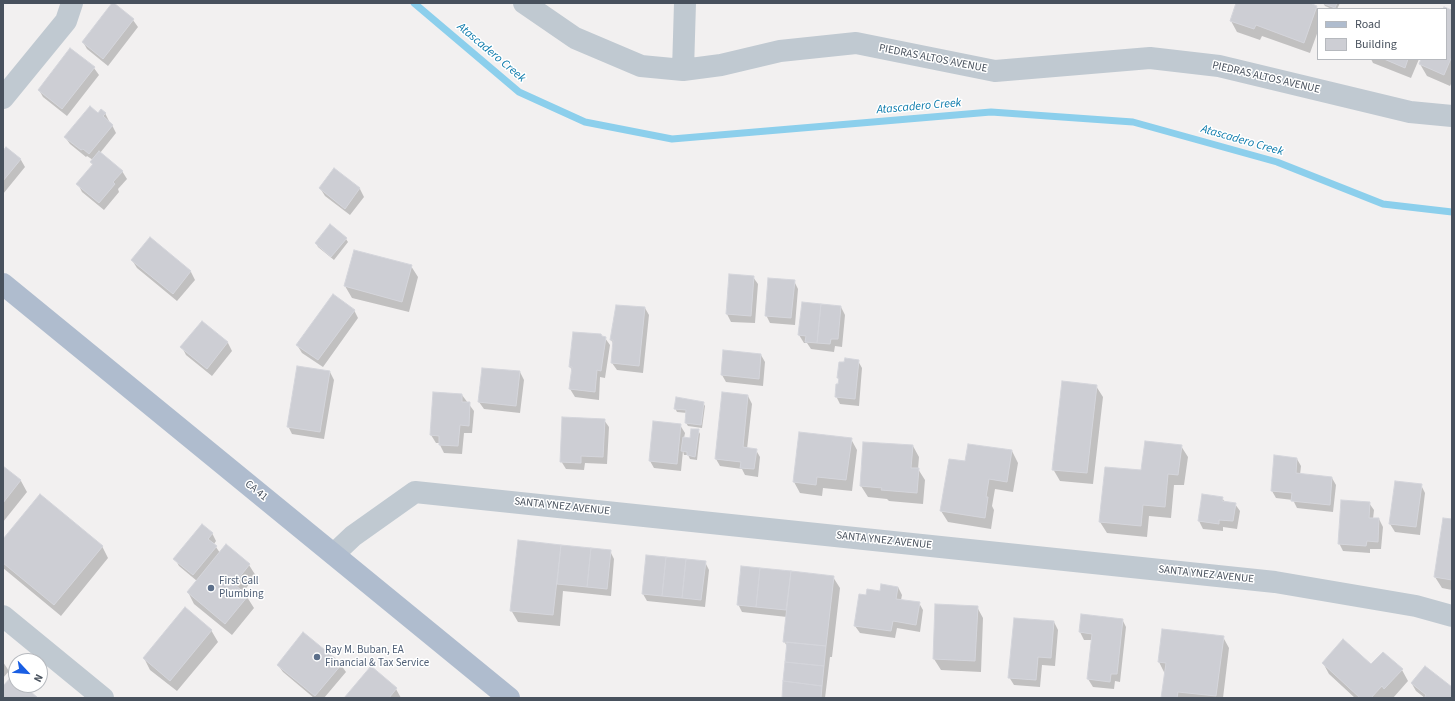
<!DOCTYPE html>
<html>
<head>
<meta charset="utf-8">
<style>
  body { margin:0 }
  #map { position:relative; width:1455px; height:701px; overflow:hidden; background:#f2f0f0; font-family:"Source Sans 3",sans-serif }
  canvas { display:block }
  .frame { position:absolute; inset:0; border:4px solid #48515d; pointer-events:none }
  .legend { position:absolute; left:1317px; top:8px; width:130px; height:52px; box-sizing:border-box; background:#fff; border:1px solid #b6b9be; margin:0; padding:5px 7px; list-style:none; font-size:12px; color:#48515d }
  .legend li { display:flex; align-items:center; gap:8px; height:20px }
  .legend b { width:20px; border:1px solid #b6b9be }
  .north { position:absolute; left:8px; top:653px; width:40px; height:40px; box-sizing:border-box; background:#fff; border:1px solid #b6b9be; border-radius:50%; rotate:116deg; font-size:11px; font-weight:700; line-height:16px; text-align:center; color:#48515d }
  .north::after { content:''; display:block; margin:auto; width:14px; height:18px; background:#195ee3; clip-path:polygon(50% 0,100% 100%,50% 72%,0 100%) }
</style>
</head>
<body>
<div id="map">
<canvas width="1455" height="701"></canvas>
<div class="frame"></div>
<ul class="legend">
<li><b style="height:5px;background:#afbcce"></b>Road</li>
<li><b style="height:11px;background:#cdced4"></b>Building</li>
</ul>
<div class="north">N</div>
</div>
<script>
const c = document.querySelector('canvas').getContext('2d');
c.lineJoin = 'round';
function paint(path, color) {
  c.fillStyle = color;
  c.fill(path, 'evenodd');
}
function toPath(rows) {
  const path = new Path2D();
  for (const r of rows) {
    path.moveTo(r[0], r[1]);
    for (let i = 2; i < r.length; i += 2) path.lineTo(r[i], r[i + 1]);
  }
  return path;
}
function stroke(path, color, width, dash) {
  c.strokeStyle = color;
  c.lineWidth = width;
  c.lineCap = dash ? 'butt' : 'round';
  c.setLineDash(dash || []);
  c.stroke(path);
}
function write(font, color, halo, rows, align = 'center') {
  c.font = font + ' "Source Sans 3",sans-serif';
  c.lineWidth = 3;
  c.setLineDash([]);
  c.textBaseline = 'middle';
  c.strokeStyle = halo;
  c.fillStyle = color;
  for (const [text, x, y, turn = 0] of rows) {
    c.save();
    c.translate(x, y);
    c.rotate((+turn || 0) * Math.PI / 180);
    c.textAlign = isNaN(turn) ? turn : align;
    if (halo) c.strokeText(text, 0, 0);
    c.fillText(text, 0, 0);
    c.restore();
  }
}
paint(toPath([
  [1237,3,1307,3,1316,6,1318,9,1318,31,1310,53,1262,36,1260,40,1237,32,1231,21],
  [1323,3,1340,3,1337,9,1332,9,1325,6],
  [113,4,133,20,138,27,108,66,87,49,83,42],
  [1444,8,1452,11,1452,82,1450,86,1427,76,1420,64,1422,59,1446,59,1446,9,1444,9],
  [1371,59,1419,59,1411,78,1373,63],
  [94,68,99,75,67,116,43,97,39,90],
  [105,113,109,121,108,122,112,125,116,133,100,153,122,171,127,179,118,189,119,192,104,210,82,192,78,184,93,166,91,162,93,160,87,156,86,157,70,144,65,137,98,114],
  [7,148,21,160,25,167,3,194,3,152],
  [335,170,360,189,364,197,350,215,325,196,320,188],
  [330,226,346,239,348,242,334,260,318,247,316,243],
  [150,239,191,272,195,280,177,301,137,268,132,260],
  [411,266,418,277,409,312,352,298,345,286],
  [730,275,753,277,758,284,755,323,731,322,727,314],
  [794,281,798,289,795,325,770,323,766,315],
  [617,306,645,308,649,315,643,373,617,370,612,363,614,345,611,340],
  [841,307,845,315,842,347,835,346,834,352,811,349,807,343,804,343,799,335],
  [354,310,358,318,323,367,302,353,297,345],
  [202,322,228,343,232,351,212,376,186,355,182,347],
  [605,338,610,345,605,378,600,377,599,400,575,397,570,389,573,372,570,367],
  [761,355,765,362,763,386,726,382,722,375],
  [858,361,862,368,859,406,840,404,836,396,840,381,838,378],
  [330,372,334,380,324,439,292,434,288,426],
  [520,372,524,380,520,413,484,409,479,402],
  [1096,386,1103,397,1093,484,1060,481,1053,469],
  [462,395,474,411,472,433,464,433,462,454,444,453,440,445,440,443,436,443,431,435],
  [748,396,752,404,747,449,756,450,760,457,758,477,745,475,742,469,720,466,716,459],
  [703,403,705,406,702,428,688,426,686,423,687,413,677,412,675,408],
  [604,420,609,427,607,464,585,463,584,470,566,469,561,461],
  [680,425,685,433,684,438,690,439,698,430,700,434,697,460,690,459,688,455,684,455,683,451,681,471,654,468,650,461],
  [851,439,857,450,852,491,823,488,822,496,800,493,794,482],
  [864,443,913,446,919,457,918,469,925,480,923,504,889,501,887,499,868,497,861,486],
  [1181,446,1188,457,1184,485,1174,485,1171,518,1149,516,1147,537,1107,533,1100,522,1142,472],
  [1012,451,1018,463,1013,492,995,489,992,506,994,510,991,529,948,522,941,511,966,463],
  [1297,459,1301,466,1300,475,1332,478,1336,485,1333,512,1297,508,1293,500,1276,498,1272,491],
  [3,467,21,481,27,492,3,522],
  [1421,485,1425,493,1420,535,1395,532,1390,524],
  [1203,495,1222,498,1225,502,1235,504,1240,511,1237,529,1223,527,1223,531,1203,529,1199,521],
  [1369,503,1374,510,1373,519,1379,519,1383,527,1381,549,1370,549,1370,553,1343,551,1339,543],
  [1452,520,1452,590,1442,588,1435,577],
  [212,533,216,541,214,544,220,553,226,546,249,565,256,576,242,593,247,597,254,608,232,635,194,604,188,592,197,581,179,566,175,559],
  [3,541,102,546,108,558,61,616,3,568],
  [519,541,610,551,614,559,611,596,563,591,560,626,518,622,511,610],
  [705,562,709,570,705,607,647,601,643,594],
  [742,567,833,577,840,588,832,657,830,657,825,698,783,698,788,648,784,641,787,617,742,612,738,604],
  [898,587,902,595,901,600,919,603,923,610,920,632,897,628,895,638,860,633,855,626,867,596],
  [977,607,983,618,981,672,941,670,934,659],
  [1081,615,1122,619,1126,627,1120,682,1115,681,1114,689,1093,687,1088,679,1092,640,1084,640,1080,632],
  [1054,622,1058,630,1055,666,1042,665,1040,687,1014,685,1009,677],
  [211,630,218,642,177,691,150,670,144,658],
  [1223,637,1229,648,1223,698,1162,698,1165,674,1159,662],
  [3,662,9,671,3,678],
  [1323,663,1371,666,1402,670,1408,681,1393,698,1389,697,1388,698,1355,698,1329,674],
  [278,665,341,665,346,672,324,698,314,698,283,672],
  [1412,684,1452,689,1452,698,1425,698,1416,691],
  [396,689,401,698,345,698]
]), '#0003');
stroke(toPath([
  [414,3,519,92,585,122,672,139,991,112,1133,122,1277,162,1383,204,1452,212]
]), '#8ccfec', 7);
const building = toPath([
  [112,3,114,3,134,19,103,59,82,42,112,3],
  [1236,3,1310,3,1317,6,1304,43,1256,25,1254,29,1230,21,1236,3],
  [1322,3,1337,3,1335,8,1322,3],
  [1444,7,1452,10,1452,56,1444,75,1419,64,1421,59,1446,59,1446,9,1443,9,1444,7],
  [70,48,95,67,62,109,38,90,70,48],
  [1384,59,1408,59,1405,68,1384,59],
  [90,106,98,113,101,109,106,113,103,116,113,125,89,154,83,149,81,150,64,137,90,106],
  [6,147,21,159,3,181,3,151,6,147],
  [99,151,123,171,113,182,115,184,99,203,76,184,93,164,90,162,99,151],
  [334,168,360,188,345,209,319,188,334,168],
  [330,224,347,238,331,257,315,243,330,224],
  [150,237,191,271,173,294,131,260,150,237],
  [354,250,412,265,402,302,344,286,354,250],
  [729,274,754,276,751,316,726,314,729,274],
  [768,278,795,280,791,318,765,316,768,278],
  [333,294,355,310,318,360,296,345,333,294],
  [802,302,821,304,817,343,805,342,806,336,798,335,802,302],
  [821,304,841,306,838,339,831,339,830,344,817,343,821,304],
  [616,305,645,307,639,366,611,363,613,340,610,340,616,305],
  [202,321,228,342,207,369,180,347,202,321],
  [573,332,601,334,602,336,606,337,601,371,597,370,595,392,569,389,572,367,569,367,573,332],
  [723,350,761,354,759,379,721,375,723,350],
  [845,358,859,360,855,399,835,397,836,384,838,384,839,378,837,378,839,362,844,362,845,358],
  [297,366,330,371,320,432,287,427,297,366],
  [482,368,520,371,516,406,478,402,482,368],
  [1062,381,1097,385,1087,473,1052,470,1062,381],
  [433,392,462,394,462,402,470,402,469,426,460,425,458,446,439,445,439,436,430,435,433,392],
  [722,392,748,395,743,447,757,449,754,469,740,468,741,462,715,459,722,392],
  [676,397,704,402,701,425,685,423,686,410,674,409,676,397],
  [562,417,605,419,603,457,581,456,581,463,560,462,562,417],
  [653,421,681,424,677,464,649,461,653,421],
  [691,429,699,429,695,457,687,455,687,452,681,451,683,437,690,438,691,429],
  [799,432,852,438,846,480,817,477,816,485,793,482,799,432],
  [1145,441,1182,445,1178,475,1168,474,1165,507,1143,505,1141,526,1099,522,1105,467,1141,470,1145,441],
  [863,442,913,445,911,468,919,468,917,493,881,490,882,488,860,486,863,442],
  [968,444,1012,450,1007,482,989,479,986,497,988,497,985,518,940,511,949,459,965,461,968,444],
  [1274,455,1297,458,1296,473,1332,477,1330,505,1291,501,1292,493,1271,491,1274,455],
  [3,466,21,480,3,503,3,466],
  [1395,481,1422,484,1416,527,1389,524,1395,481],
  [40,494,103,546,54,605,3,563,3,539,40,494],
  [1202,494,1223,497,1222,501,1236,503,1233,521,1219,520,1219,524,1198,521,1202,494],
  [1341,500,1370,502,1369,518,1379,518,1378,542,1367,541,1366,546,1338,544,1341,500],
  [1443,518,1452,519,1452,580,1434,577,1443,518],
  [202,524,213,533,208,539,217,546,193,575,173,559,202,524],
  [518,540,561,545,553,615,510,611,518,540],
  [226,544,250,564,234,584,248,596,225,624,187,592,226,544],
  [561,545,591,548,587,587,557,584,561,545],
  [591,548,611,550,607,589,587,587,591,548],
  [646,555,666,557,662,596,642,594,646,555],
  [666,557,686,559,682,598,662,596,666,557],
  [686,559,706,561,701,600,682,598,686,559],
  [741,566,760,568,756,607,737,605,741,566],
  [760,568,791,571,786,610,756,607,760,568],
  [791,571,834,576,826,646,783,642,791,571],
  [881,584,898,587,896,599,920,602,916,625,893,621,891,631,854,626,859,594,866,595,867,589,880,591,881,584],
  [935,604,978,606,975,661,933,659,935,604],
  [185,607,212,630,170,681,143,658,185,607],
  [1081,614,1123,619,1117,674,1111,674,1110,682,1087,679,1092,634,1079,632,1081,614],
  [1014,618,1054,621,1051,658,1038,657,1036,680,1008,678,1014,618],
  [1162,629,1224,636,1216,696,1178,692,1177,698,1161,698,1166,663,1158,662,1162,629],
  [303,632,342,664,315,696,277,665,303,632],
  [1343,639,1371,664,1383,652,1403,669,1384,689,1382,686,1371,698,1360,698,1322,663,1343,639],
  [787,642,826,646,824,666,785,662,787,642],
  [785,662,824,666,822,686,783,681,785,662],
  [371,666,397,688,389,698,344,698,371,666],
  [1425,666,1452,687,1452,698,1424,698,1426,695,1411,683,1425,666],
  [12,676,16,679,16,685,23,685,38,698,3,698,3,686,12,676],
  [783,681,822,686,821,698,782,698,783,681]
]);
paint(building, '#cdced4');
stroke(building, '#d4d5db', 1);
stroke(toPath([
  [524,3,575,38,641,66,683,70,721,65,780,51,856,43,995,71,1150,58,1219,66,1410,112,1452,116],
  [683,70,685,3],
  [3,98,66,21,72,3],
  [334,554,353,536,415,492,1275,582,1416,606,1452,616],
  [3,616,103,698]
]), '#c0c9d1', 22);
stroke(toPath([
  [3,284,509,698]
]), '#afbcce', 22);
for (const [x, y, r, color] of [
  [211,588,4,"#5c6f8a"],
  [317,657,4,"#5c6f8a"]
]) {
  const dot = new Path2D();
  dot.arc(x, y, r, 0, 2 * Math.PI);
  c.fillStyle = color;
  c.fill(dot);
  stroke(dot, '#fff', 1.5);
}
write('11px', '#48515d', '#fff', [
  ["PIEDRAS ALTOS AVENUE",933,59,11],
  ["PIEDRAS ALTOS AVENUE",1266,78,13],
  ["CA 41",256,491,39],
  ["SANTA YNEZ AVENUE",562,507,6],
  ["SANTA YNEZ AVENUE",884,541,6],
  ["SANTA YNEZ AVENUE",1206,575,6]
]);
write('11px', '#4e5e75', '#fff', [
  ["First Call",219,582],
  ["Plumbing",219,595],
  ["Ray M. Buban, EA",325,651],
  ["Financial & Tax Service",325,664]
], 'left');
write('italic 12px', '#0c7bac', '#fff', [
  ["Atascadero Creek",491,53,40],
  ["Atascadero Creek",919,107,-5],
  ["Atascadero Creek",1242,141,16]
]);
</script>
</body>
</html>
